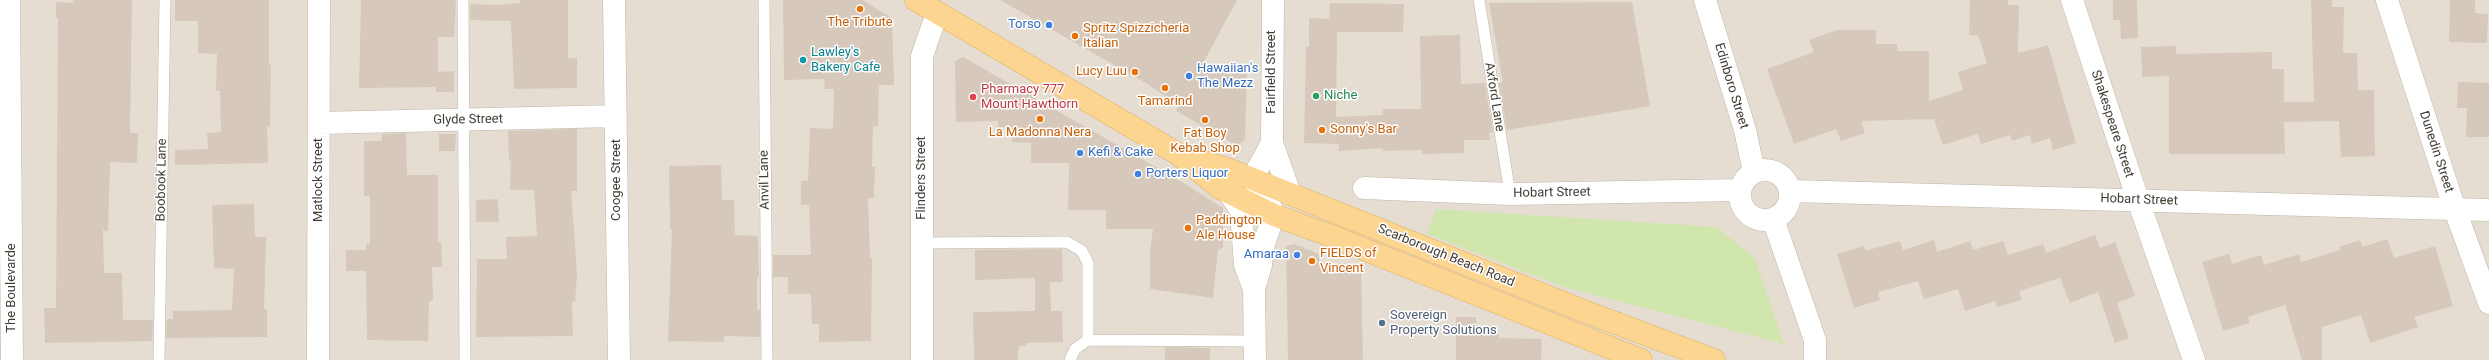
<!DOCTYPE html>
<html>
<head>
<meta charset="utf-8">
<style>
  body { margin:0 }
  canvas { display:block; background:#f1ece3 }
</style>
</head>
<body>
<canvas width="2489" height="360"></canvas>
<script>
const c = document.querySelector('canvas').getContext('2d');
c.lineJoin = 'round';
function paint(path, color) {
  c.fillStyle = color;
  c.fill(path, 'evenodd');
}
function toPath(rows) {
  const path = new Path2D();
  for (const r of rows) {
    if (r.length === 3) {
      path.moveTo(r[0] + r[2], r[1]);
      path.arc(r[0], r[1], r[2], 0, 2 * Math.PI);
      continue;
    }
    path.moveTo(r[0], r[1]);
    for (let i = 2; i < r.length; i += 2) path.lineTo(r[i], r[i + 1]);
  }
  return path;
}
function stroke(path, color, width, dash) {
  c.strokeStyle = color;
  c.lineWidth = width;
  c.lineCap = dash ? 'butt' : 'round';
  c.setLineDash(dash || []);
  c.stroke(path);
}
function write(font, color, halo, rows, align = 'center') {
  c.font = font + ' Roboto,sans-serif';
  c.lineWidth = 3;
  c.setLineDash([]);
  c.textBaseline = 'middle';
  c.strokeStyle = halo;
  c.fillStyle = color;
  for (const [text, x, y, turn = 0] of rows) {
    c.save();
    c.translate(x, y);
    c.rotate((+turn || 0) * Math.PI / 180);
    c.textAlign = isNaN(turn) ? turn : align;
    if (halo) c.strokeText(text, 0, 0);
    c.fillText(text, 0, 0);
    c.restore();
  }
}
paint(toPath([
  [0,0,2489,0,2489,360,0,360]
]), '#e5ddd1');
paint(toPath([
  [1436,209,1717,227,1755,259,1784,344,1564,287,1427,234]
]), '#d0e6ac');
paint(toPath([
  [73,0,132,0,130,133,138,133,137,163,110,162,108,231,103,230,104,273,122,273,123,320,153,320,152,341,45,343,44,308,56,308,58,18,56,17,56,2,73,3],
  [175,0,269,0,269,65,271,65,270,126,267,126,268,163,175,165,175,150,208,149,207,133,221,132,220,91,216,91,217,54,198,53,198,21,175,21],
  [361,0,456,0,454,37,438,37,438,72,454,71,454,92,436,92,436,87,359,88],
  [520,0,568,0,568,58,577,58,577,88,514,89,511,21,470,20,470,4,499,5,520,3],
  [783,0,862,0,892,18,894,85,879,85,878,126,873,126,872,167,875,167,874,198,868,198,870,258,872,258,871,341,819,342,819,324,812,324,811,294,788,294,788,277,773,277,773,255,811,255,809,205,801,205,801,181,808,181,810,128,833,129,834,89,825,89,824,79,784,80],
  [1000,0,1237,0,1202,65,1247,66,1245,139,1238,146,1176,111,1179,106,1149,85],
  [1970,0,2008,0,2008,5,2019,5,2018,53,2048,45,2076,143,2053,150,2050,138,2032,144,2030,135,2012,141,2010,135,1981,144,1978,134,1943,145,1934,119,1861,121,1865,133,1841,141,1836,129,1794,144,1767,69,1814,52,1809,40,1837,30,1876,30,1876,44,1897,44,1897,51,1929,51,1929,101,1963,90,1958,72,1987,63,1978,35,1969,35],
  [2113,0,2137,0,2138,38,2121,39,2120,20,2113,20],
  [2311,0,2332,0,2332,7,2344,7,2343,53,2357,53,2358,90,2374,90,2375,156,2341,157,2339,121,2284,122,2285,154,2169,154,2169,76,2142,77,2141,47,2176,46,2176,54,2272,52,2272,69,2284,69,2284,102,2314,102],
  [2450,0,2475,0,2475,13,2488,14,2487,43,2449,42],
  [1632,2,1650,106,1507,130,1499,83,1503,83,1489,3],
  [1330,3,1404,4,1403,32,1337,32,1336,117,1383,115,1382,109,1421,109,1420,36,1460,35,1461,84,1485,83,1493,132,1489,133,1490,140,1464,140,1464,153,1422,154,1422,150,1383,151,1383,148,1339,151,1339,144,1304,143,1306,47,1309,47,1309,18,1329,19],
  [963,57,1182,182,1223,208,1223,247,1218,250,1213,298,1150,289,1150,254,1153,229,1106,229,1106,210,1068,210,1069,163,1031,163,1031,143,1012,142,1012,127,998,127,998,121,956,122,955,61],
  [2458,82,2489,83,2489,137,2466,137,2467,108,2457,108],
  [577,129,577,191,571,191,577,273,575,302,572,302,573,336,476,337,477,259,507,259,506,237,537,236,534,190,510,190,511,161,509,161,508,131],
  [406,133,407,175,438,175,438,242,441,242,442,267,432,267,433,301,429,301,428,341,367,340,366,271,346,271,346,250,366,250,366,244,370,244,370,196,364,196,364,141,382,141,382,134],
  [439,134,456,134,455,151,439,151],
  [721,165,722,200,734,200,735,235,758,236,759,277,757,277,757,310,760,310,760,337,724,336,724,342,668,341,672,229,670,229,669,166],
  [498,199,499,222,476,222,476,200],
  [254,204,255,237,266,237,264,309,267,309,267,337,166,338,167,319,173,319,173,311,232,310,234,269,214,268,212,205],
  [2095,235,2100,248,2115,242,2135,296,2117,303,2129,338,2115,343,2098,292,2070,303,2060,278,2019,291,2022,300,1997,307,1995,301,1965,311,1958,289,1924,299,1918,281,1878,292,1880,300,1854,308,1837,254,1864,246,1865,251,1900,241,1903,250,1934,240,1937,252,1970,241,1973,250,2003,241,2008,255,2043,244,2046,253],
  [2387,239,2394,258,2435,246,2453,306,2414,317,2418,327,2370,343,2361,315,2322,327,2322,360,2302,360,2285,305,2248,317,2250,323,2223,331,2202,262,2229,254,2232,264,2261,255,2264,265,2299,254,2301,262,2340,250,2339,247,2360,240,2362,247],
  [1294,244,1319,254,1320,267,1361,266,1363,360,1288,360,1286,246],
  [1062,249,1063,282,1050,282,1051,311,1062,311,1063,342,1026,343,1026,346,1019,346,1018,360,974,360,973,312,1035,311,1035,278,975,280,975,250],
  [1456,317,1476,317,1476,334,1499,334,1499,338,1542,339,1541,360,1456,360],
  [1165,347,1210,348,1210,360,1165,360]
]), '#d6c9bc');
const service = toPath([
  [463,0,465,360],
  [764,0,767,360],
  [1479,0,1510,194],
  [922,243,1067,242,1082,251,1088,263,1088,340],
  [159,360,165,0],
  [1070,360,1075,349,1088,340,1255,341]
]);
const minor = toPath([
  [9,0,12,360],
  [614,0,619,360],
  [1273,0,1272,143,1290,194],
  [1705,0,1745,130,1754,172],
  [2072,0,2138,200,2194,360],
  [2387,0,2455,210,2489,303],
  [319,123,616,116],
  [1765,195,25],
  [1364,188,1510,194,1740,190],
  [1790,191,2489,210],
  [1230,194,1241,211,1245,265,1254,289,1255,360],
  [1773,219,1815,340,1815,360],
  [1254,289,1261,265,1262,249,1274,215,1265,194,1252,179,1272,143],
  [318,360,319,0]
]);
const tertiary = toPath([
  [922,360,922,56,937,13]
]);
const primary = toPath([
  [916,0,1178,154,1220,188,1274,215,1326,234,1641,360],
  [1189,157,1230,170,1581,310,1714,360]
]);
stroke(service, '#bfb6a9', 12);
stroke(minor, '#bfb6a9', 23);
stroke(tertiary, '#bfb6a9', 23);
stroke(primary, '#e1b062', 23);
stroke(service, '#fff', 11);
stroke(minor, '#fff', 22);
stroke(tertiary, '#fff', 22);
stroke(primary, '#fcd591', 22);
for (const [x, y, r, color] of [
  [860,9,4,"#e8710a"],
  [1049,25,4,"#3f7fe0"],
  [1075,36,4,"#e8710a"],
  [803,60,4,"#0f9aa8"],
  [1135,72,4,"#e8710a"],
  [1189,76,4,"#3f7fe0"],
  [1165,88,4,"#e8710a"],
  [1316,96,4,"#2e9e5b"],
  [973,97,4,"#e0444e"],
  [1040,119,4,"#e8710a"],
  [1205,120,4,"#e8710a"],
  [1322,130,4,"#e8710a"],
  [1080,153,4,"#3f7fe0"],
  [1138,174,4,"#3f7fe0"],
  [1188,228,4,"#e8710a"],
  [1297,255,4,"#3f7fe0"],
  [1312,261,4,"#e8710a"],
  [1382,323,4,"#5c6f8a"]
]) {
  const dot = new Path2D();
  dot.arc(x, y, r, 0, 2 * Math.PI);
  c.fillStyle = color;
  c.fill(dot);
  stroke(dot, '#fff', 1.5);
}
write('13px', '#c56008', '#fff', [
  ["The Tribute",860,23],
  ["Spritz Spizzicheria",1083,29,"left"],
  ["Italian",1083,44,"left"],
  ["Lucy Luu",1127,72,"right"],
  ["Tamarind",1165,102],
  ["Sonny's Bar",1330,130,"left"],
  ["La Madonna Nera",1040,133],
  ["Fat Boy",1205,134],
  ["Kebab Shop",1205,149],
  ["Paddington",1196,221,"left"],
  ["Ale House",1196,236,"left"],
  ["FIELDS of",1320,254,"left"],
  ["Vincent",1320,269,"left"]
]);
write('13px', '#366cbe', '#fff', [
  ["Torso",1041,25,"right"],
  ["Hawaiian's",1197,69],
  ["The Mezz",1197,84],
  ["Kefi & Cake",1088,153],
  ["Porters Liquor",1146,174],
  ["Amaraa",1289,255,"right"]
], 'left');
write('13px', '#0d838f', '#fff', [
  ["Lawley's",811,53],
  ["Bakery Cafe",811,68]
], 'left');
write('13px', '#433c34', '#fff', [
  ["Fairfield Street",1272,72,-90],
  ["Edinboro Street",1731,86,73],
  ["Axford Lane",1494,97,81],
  ["Glyde Street",468,120,-1],
  ["Shakespeare Street",2112,124,72],
  ["Dunedin Street",2436,152,72],
  ["Flinders Street",922,178,-90],
  ["Boobook Lane",162,180,-89],
  ["Matlock Street",319,180,-90],
  ["Coogee Street",617,180,-90],
  ["Anvil Lane",765,180,-91],
  ["Hobart Street",1552,193,-1],
  ["Hobart Street",2139,200,2],
  ["Scarborough Beach Road",1446,256,22],
  ["The Boulevarde",12,288,-90]
]);
write('13px', '#be3a42', '#fff', [
  ["Pharmacy 777",981,90],
  ["Mount Hawthorn",981,105]
], 'left');
write('13px', '#27864d', '#fff', [
  ["Niche",1324,96]
], 'left');
write('13px', '#4e5e75', '#fff', [
  ["Sovereign",1390,316],
  ["Property Solutions",1390,331]
], 'left');
</script>
</body>
</html>
